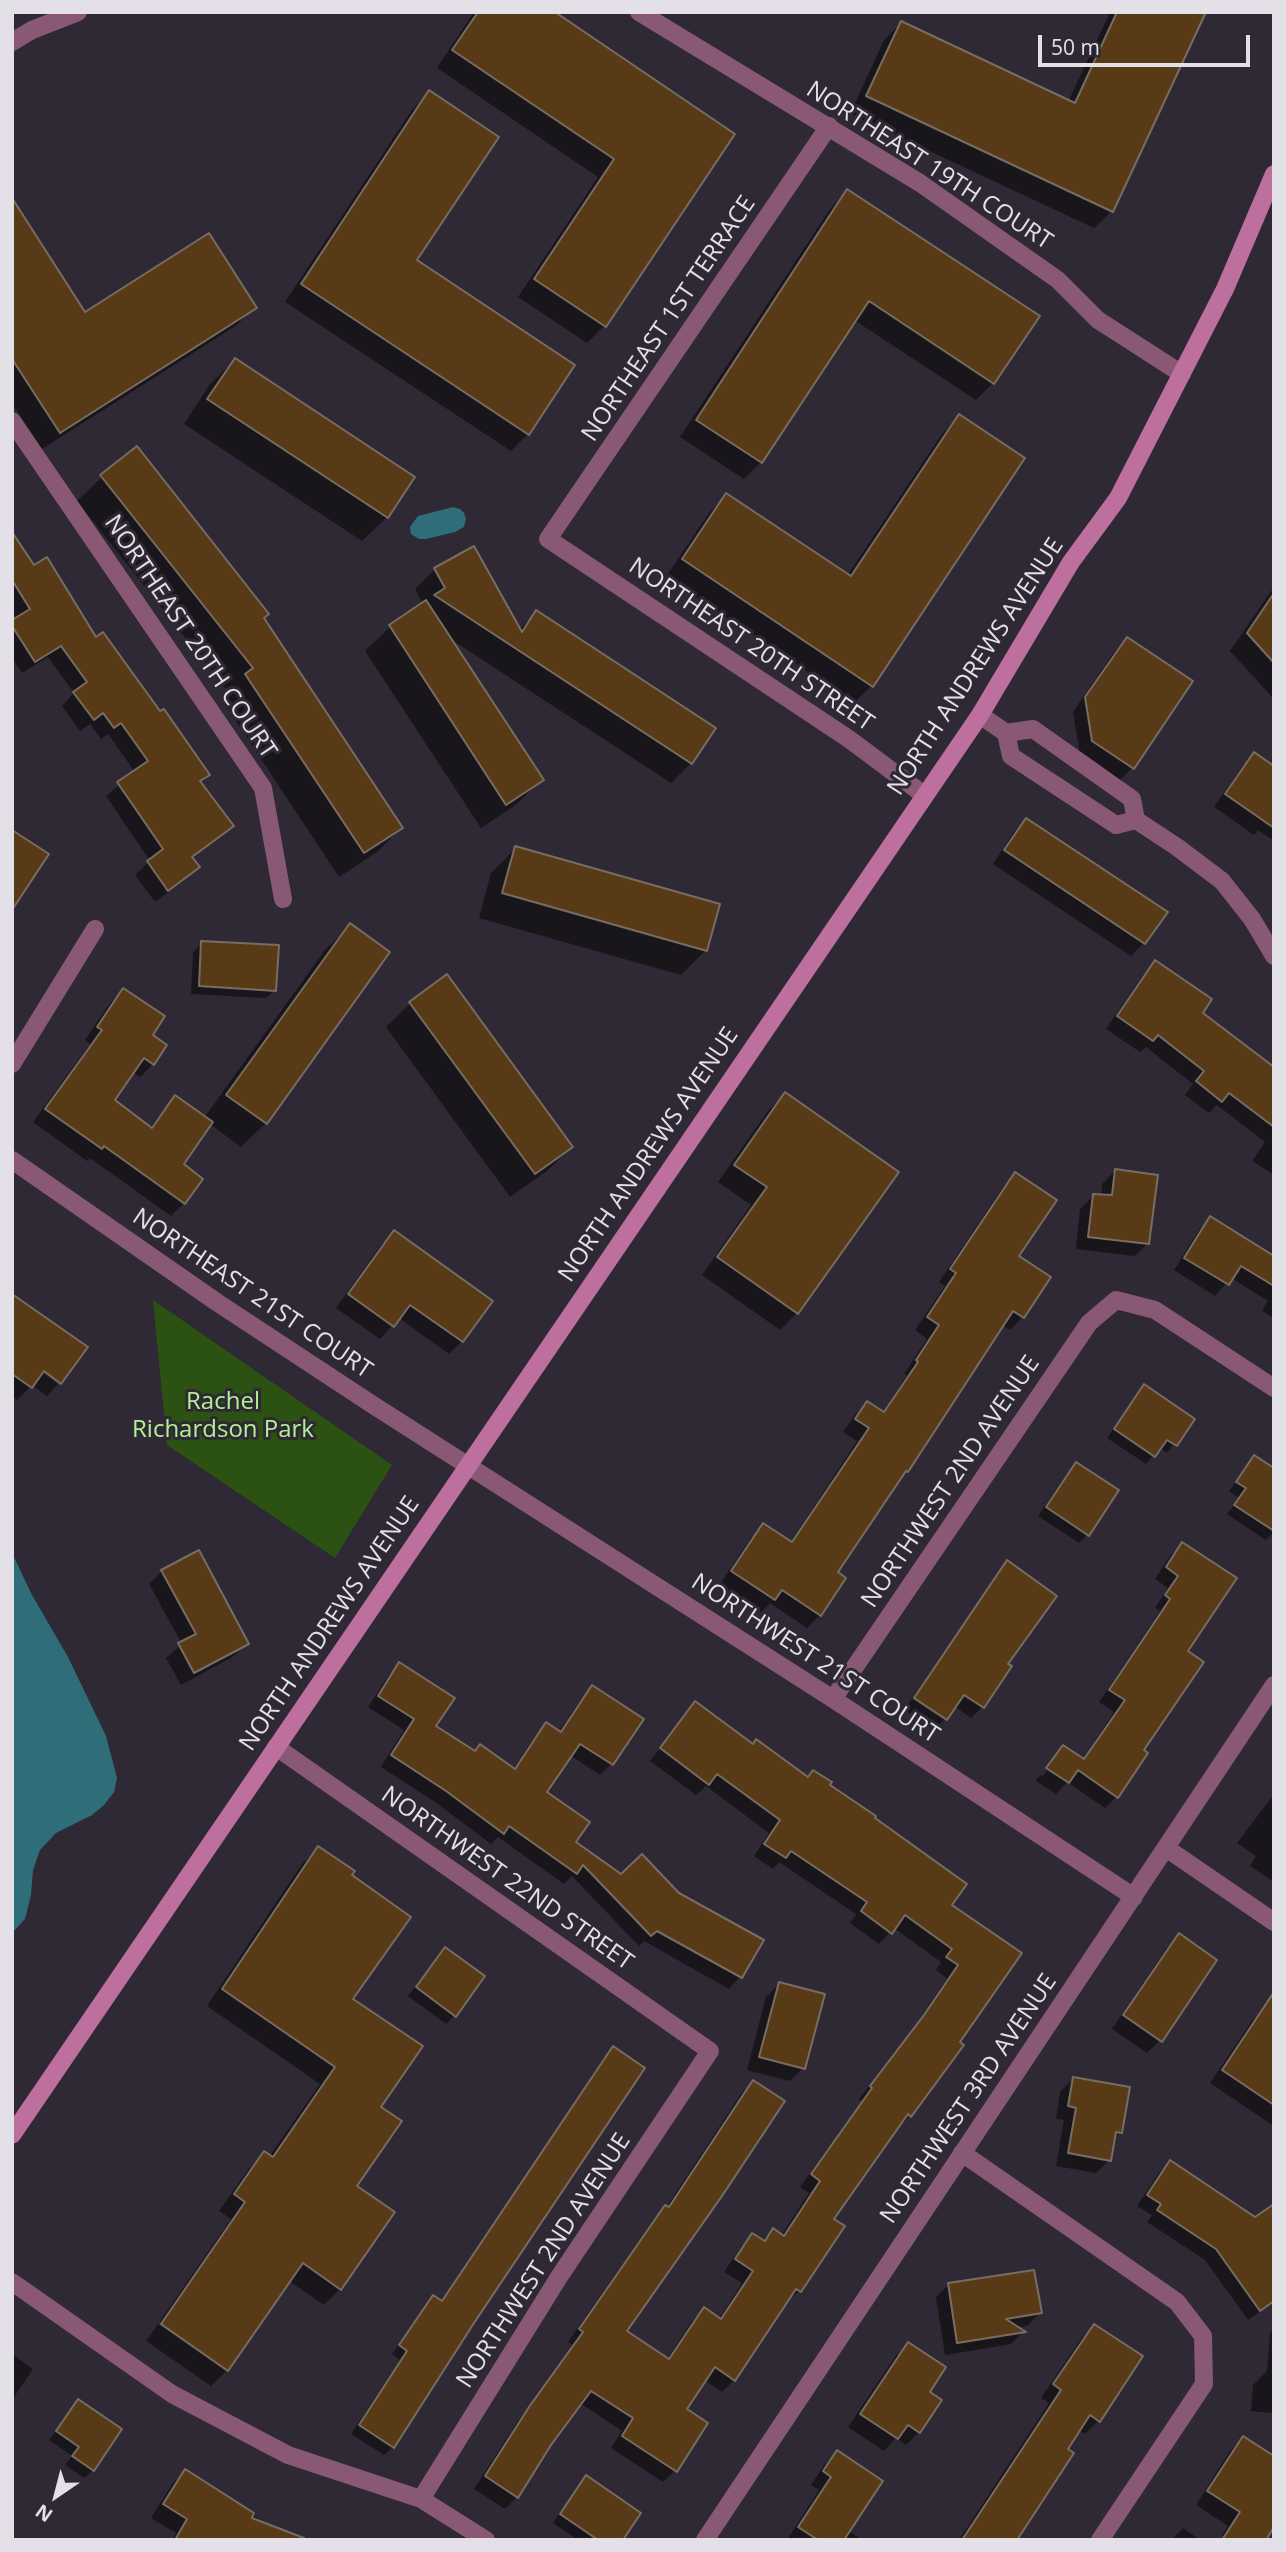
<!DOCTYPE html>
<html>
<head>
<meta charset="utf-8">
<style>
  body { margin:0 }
  #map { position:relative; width:1286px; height:2552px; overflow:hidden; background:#2e2934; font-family:"Open Sans",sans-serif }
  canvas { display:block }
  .frame { position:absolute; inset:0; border:14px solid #e4e0e8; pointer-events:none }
  .north { position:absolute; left:21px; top:2461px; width:70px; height:70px; -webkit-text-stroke:5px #2e2934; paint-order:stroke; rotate:215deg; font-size:19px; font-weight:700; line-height:28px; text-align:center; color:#e4e0e8 }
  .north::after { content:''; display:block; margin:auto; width:24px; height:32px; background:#e4e0e8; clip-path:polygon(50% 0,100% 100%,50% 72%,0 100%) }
  .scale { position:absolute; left:1038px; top:35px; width:212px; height:32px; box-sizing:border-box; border:4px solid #e4e0e8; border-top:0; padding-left:9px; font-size:21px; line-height:24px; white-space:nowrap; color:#e4e0e8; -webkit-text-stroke:5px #2e2934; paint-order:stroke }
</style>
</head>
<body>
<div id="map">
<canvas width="1286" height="2552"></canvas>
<div class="frame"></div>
<div class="north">N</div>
<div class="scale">50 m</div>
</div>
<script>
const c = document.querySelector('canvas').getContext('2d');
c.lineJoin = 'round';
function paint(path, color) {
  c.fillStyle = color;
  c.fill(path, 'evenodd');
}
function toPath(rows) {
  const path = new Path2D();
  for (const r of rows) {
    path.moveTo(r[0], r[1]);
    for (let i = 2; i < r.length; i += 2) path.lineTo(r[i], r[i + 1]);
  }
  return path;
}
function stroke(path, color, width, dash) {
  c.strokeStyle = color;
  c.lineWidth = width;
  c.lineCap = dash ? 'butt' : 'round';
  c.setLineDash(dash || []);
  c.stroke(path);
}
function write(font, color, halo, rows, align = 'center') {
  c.font = font + ' "Open Sans",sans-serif';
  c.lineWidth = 6;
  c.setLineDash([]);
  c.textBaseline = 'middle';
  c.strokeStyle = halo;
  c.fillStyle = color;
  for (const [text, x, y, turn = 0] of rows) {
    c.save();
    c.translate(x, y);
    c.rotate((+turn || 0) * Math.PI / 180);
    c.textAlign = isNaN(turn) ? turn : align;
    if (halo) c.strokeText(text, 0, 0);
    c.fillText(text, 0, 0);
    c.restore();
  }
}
paint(toPath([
  [153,1300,392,1465,335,1558,167,1445]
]), '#2b5212');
paint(toPath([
  [453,507,460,509,464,513,466,519,464,527,455,532,426,539,419,539,411,534,410,527,418,516],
  [12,1553,32,1595,68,1657,106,1736,117,1778,114,1792,104,1805,92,1815,56,1833,40,1850,33,1870,31,1895,25,1919,12,1933]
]), '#2f6e78');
paint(toPath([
  [474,12,552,12,733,134,604,326,587,343,518,297,598,177,437,68],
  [1110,12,1205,12,1112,211,1094,228,850,114,884,40,901,23,1068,102],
  [429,93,415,261,528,434,511,451,285,302,412,110],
  [847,191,993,383,976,400,854,320,761,462,744,479,680,437,830,209],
  [12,201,85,315,254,307,237,325,42,449,12,403],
  [235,360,387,517,362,541,184,424,210,384],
  [959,417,871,686,854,703,666,577,709,513,726,495,847,576,942,434],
  [102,477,262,618,401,828,377,852,339,877,222,700,229,693,77,501],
  [12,535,34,567,207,775,199,783,232,826,192,859,198,867,185,880,155,902,135,875,150,861,106,796,135,772,108,734,101,739,90,724,80,731,62,706,74,693,48,657,22,673,12,658,12,623,17,619,12,612],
  [435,569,519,630,537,612,714,729,691,763,671,783,449,638,542,779,517,804,481,828,365,651,390,627,423,604,415,589],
  [1274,587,1274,699,1230,651],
  [1127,639,1191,682,1132,768,1119,781,1080,754,1073,712,1114,652],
  [1254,754,1274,768,1274,841,1258,830,1254,835,1214,807,1242,767],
  [1026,820,1144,943,1131,956,993,864,1013,833],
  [516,848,706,950,681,975,479,918,491,873],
  [350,926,266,1123,241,1147,210,1124,181,1164,201,1179,184,1203,171,1216,90,1158,87,1161,33,1122,90,1044,85,1040,110,1003,123,990,150,1035,165,1045,153,1064,140,1077,132,1072,112,1101,149,1128,175,1097,204,1118,325,950],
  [202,943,275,990,266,998,191,994,193,952],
  [1155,962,1201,1013,1274,1080,1274,1175,1252,1161,1265,1142,1217,1105,1209,1113,1185,1095,1193,1084,1146,1047,1140,1052,1106,1029,1143,975],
  [411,1003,571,1147,547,1171,510,1197,386,1027],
  [785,1094,797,1313,780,1330,702,1275,751,1205,718,1182,768,1111],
  [1115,1171,1148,1243,1135,1256,1076,1249,1080,1209,1093,1196,1101,1197,1102,1184],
  [1016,1174,1017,1256,1049,1278,1022,1317,1010,1330,1002,1325,835,1573,820,1615,807,1628,770,1603,761,1612,720,1584,751,1538,764,1525,790,1543,857,1441,843,1432,854,1416,867,1403,882,1413,907,1375,904,1374,927,1339,915,1330,945,1286,939,1282,1003,1187],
  [1210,1218,1274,1258,1274,1318,1262,1311,1268,1301,1231,1278,1215,1296,1174,1270,1199,1230],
  [394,1232,462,1341,449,1354,399,1318,380,1339,336,1308,381,1245],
  [12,1296,38,1365,36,1368,58,1384,47,1396,32,1385,17,1400,12,1396],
  [1144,1387,1193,1419,1167,1453,1159,1448,1146,1464,1107,1438,1136,1395],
  [1255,1457,1274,1470,1274,1532,1266,1540,1227,1514,1239,1498,1229,1491],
  [1076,1464,1087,1535,1079,1543,1038,1516,1067,1473],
  [1183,1544,1186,1652,1141,1751,1146,1754,1116,1797,1105,1808,1067,1782,1056,1794,1036,1781,1040,1775,1043,1776,1056,1758,1053,1758,1063,1747,1082,1760,1114,1712,1099,1702,1160,1611,1155,1608,1168,1588,1155,1579,1171,1555],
  [1008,1563,1006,1664,982,1707,971,1718,954,1706,946,1717,914,1696,997,1574],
  [162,1571,247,1643,234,1656,181,1685,166,1658,182,1644,149,1584],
  [400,1664,434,1727,474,1753,513,1769,535,1736,546,1725,558,1733,581,1699,592,1688,641,1720,611,1764,600,1775,570,1755,545,1793,573,1843,621,1876,678,1894,761,1940,740,1977,729,1989,644,1941,639,1946,572,1876,564,1884,498,1837,491,1844,435,1802,381,1767,404,1730,368,1707,389,1675],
  [912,1699,944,1720,935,1730,904,1710],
  [696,1704,752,1746,807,1779,827,1786,949,1905,1019,1953,910,2116,898,2127,832,2219,842,2227,799,2291,786,2302,734,2380,722,2392,704,2380,684,2410,675,2470,663,2482,611,2448,622,2431,580,2403,550,2444,517,2497,505,2509,474,2489,518,2421,573,2345,568,2342,654,2219,666,2208,741,2094,753,2082,624,2331,667,2359,692,2321,704,2310,719,2319,742,2283,724,2272,741,2247,753,2235,762,2241,773,2231,781,2236,809,2193,800,2187,862,2101,859,2099,913,2029,947,1978,936,1970,941,1962,894,1928,879,1944,850,1923,856,1914,779,1862,773,1869,754,1856,769,1833,706,1786,696,1795,650,1761],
  [1274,1794,1274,1882,1250,1866,1256,1856,1237,1843],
  [318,1848,350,1876,351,1999,379,2107,355,2186,340,2289,324,2305,289,2281,227,2367,160,2321,231,2219,219,2211,248,2170,264,2153,269,2157,320,2084,207,2006,302,1864],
  [1179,1936,1160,2040,1147,2053,1112,2029,1166,1949],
  [445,1949,455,2015,446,2024,408,1996],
  [779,1984,803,2068,790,2081,747,2070,766,1997],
  [1265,2008,1274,2014,1274,2126,1210,2083,1252,2021],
  [613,2048,642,2068,393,2447,384,2455,351,2434,400,2360,392,2354,425,2306,433,2297,440,2302,605,2057],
  [1073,2079,1120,2132,1113,2140,1109,2160,1096,2173,1056,2166,1064,2120,1056,2119,1060,2092],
  [1170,2162,1274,2268,1274,2302,1248,2320,1205,2260,1147,2222,1152,2215,1137,2206,1159,2173],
  [949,2284,1040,2313,1027,2326,1016,2327,1023,2332,1011,2344,945,2355,936,2297],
  [158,2324,226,2371,211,2386,146,2341],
  [1094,2326,1098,2421,1085,2434,1078,2429,1015,2540,959,2540,1049,2403,1041,2398,1081,2339],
  [1274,2329,1274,2413,1251,2411,1253,2385,1267,2371,1270,2333],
  [908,2344,927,2392,919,2432,906,2445,896,2438,884,2451,848,2427,895,2357],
  [12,2354,33,2369,12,2400],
  [78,2401,93,2470,84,2478,65,2465,72,2456,49,2440],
  [1243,2438,1274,2458,1229,2540,1222,2535,1228,2526,1196,2505,1230,2451],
  [837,2453,848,2531,858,2537,856,2540,787,2540,819,2490,811,2485,824,2465],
  [185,2472,273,2528,305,2540,172,2540,176,2533,151,2518,172,2484],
  [586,2477,621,2540,578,2540,553,2523,578,2486],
  [1183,2528,1200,2540,1172,2540]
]), '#0007');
const building = toPath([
  [478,12,555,12,735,134,606,327,534,279,614,159,452,50,478,12],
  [1117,12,1206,12,1113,212,866,96,901,21,1075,103,1117,12],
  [429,90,499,137,417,260,575,365,529,435,301,284,429,90],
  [847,189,1040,316,994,384,869,301,762,463,696,420,847,189],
  [12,198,85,312,209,233,257,308,60,433,12,359,12,198],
  [235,358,415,477,388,518,207,399,235,358],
  [959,414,1025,458,873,687,682,559,726,493,851,576,959,414],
  [137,446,269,614,264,618,403,828,364,853,245,674,253,668,100,475,137,446],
  [12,532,34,565,47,557,96,637,103,632,160,711,164,709,210,775,200,781,234,826,192,857,200,867,168,891,147,861,163,849,117,782,148,761,121,723,114,728,103,713,94,720,73,692,87,682,61,646,35,662,12,626,12,620,30,609,12,580,12,532],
  [474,546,522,632,536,610,716,728,692,764,434,595,445,588,434,568,474,546],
  [1274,593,1274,663,1247,633,1274,593],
  [426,600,544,780,506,805,389,625,426,600],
  [1127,637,1193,681,1134,769,1092,741,1085,697,1127,637],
  [1254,752,1274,766,1274,828,1225,794,1254,752],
  [1026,818,1168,912,1145,944,1004,850,1026,818],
  [12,830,49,854,12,910,12,830],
  [515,846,720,904,707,951,502,893,515,846],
  [350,923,390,952,267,1124,226,1095,350,923],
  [201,941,279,945,276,991,199,986,201,941],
  [1155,960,1212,999,1203,1013,1274,1067,1274,1127,1229,1093,1222,1102,1196,1081,1204,1071,1158,1035,1153,1041,1117,1016,1155,960],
  [447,974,573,1147,535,1174,409,1002,447,974],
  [123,988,165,1016,153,1035,167,1045,154,1065,144,1058,115,1100,152,1128,175,1095,213,1122,184,1164,203,1179,185,1204,104,1146,102,1149,45,1109,102,1030,97,1027,123,988],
  [785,1092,899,1172,798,1314,717,1257,767,1187,734,1165,785,1092],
  [1115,1169,1158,1175,1149,1244,1088,1237,1093,1194,1112,1195,1115,1169],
  [1015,1172,1057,1200,1019,1256,1051,1277,1024,1318,1013,1311,908,1472,906,1471,838,1572,846,1578,821,1616,782,1590,775,1600,731,1571,763,1523,792,1542,869,1428,855,1419,867,1401,884,1412,918,1362,916,1360,939,1325,927,1317,956,1273,950,1269,1015,1172],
  [1210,1216,1274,1256,1274,1286,1241,1266,1229,1285,1184,1258,1210,1216],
  [394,1230,493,1301,463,1342,410,1305,394,1327,348,1294,394,1230],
  [12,1294,88,1347,61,1384,44,1371,32,1388,12,1374,12,1294],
  [1144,1384,1195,1419,1177,1446,1167,1440,1155,1457,1114,1429,1144,1384],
  [1254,1455,1274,1468,1274,1531,1234,1505,1246,1488,1236,1482,1254,1455],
  [1076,1462,1119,1490,1089,1536,1046,1507,1076,1462],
  [1182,1542,1237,1578,1188,1651,1204,1662,1144,1750,1148,1753,1118,1798,1078,1770,1069,1783,1046,1768,1063,1745,1084,1759,1125,1700,1109,1690,1170,1599,1165,1595,1178,1576,1166,1567,1182,1542],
  [199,1550,249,1644,194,1673,178,1643,196,1634,161,1570,199,1550],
  [1007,1560,1057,1596,1008,1664,1012,1666,984,1708,964,1695,947,1720,914,1698,1007,1560],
  [399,1662,455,1698,436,1726,475,1751,480,1744,515,1769,546,1722,561,1732,592,1685,644,1719,613,1765,580,1744,547,1792,590,1822,576,1842,621,1874,642,1854,679,1893,764,1940,742,1978,657,1931,651,1936,583,1865,577,1874,509,1826,504,1834,446,1791,391,1755,414,1719,378,1696,399,1662],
  [695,1701,753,1744,756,1739,808,1777,813,1770,832,1782,830,1785,876,1816,875,1818,967,1884,952,1905,1022,1953,960,2042,964,2045,911,2117,908,2114,834,2219,845,2226,801,2292,796,2289,735,2381,715,2367,687,2409,708,2423,677,2472,622,2436,633,2418,591,2391,551,2445,518,2498,485,2476,529,2407,583,2332,579,2329,665,2205,669,2207,753,2080,785,2101,722,2196,627,2331,669,2359,704,2307,721,2319,753,2271,735,2259,752,2233,765,2241,773,2228,784,2236,820,2181,811,2174,872,2088,870,2086,924,2015,958,1965,946,1957,952,1949,905,1915,892,1934,861,1911,867,1902,791,1851,786,1858,764,1844,780,1820,717,1774,709,1785,660,1748,695,1701],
  [318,1846,355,1871,352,1875,411,1917,353,1999,423,2046,381,2107,402,2121,357,2186,395,2212,341,2290,303,2263,228,2371,161,2324,245,2202,234,2194,264,2151,273,2157,335,2067,222,1989,318,1846],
  [1179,1933,1217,1960,1162,2042,1123,2015,1179,1933],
  [445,1947,485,1976,456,2017,416,1987,445,1947],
  [779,1982,825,1994,805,2069,759,2057,779,1982],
  [1274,1992,1274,2105,1222,2070,1274,1992],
  [613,2046,645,2068,474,2323,394,2448,359,2425,407,2351,399,2345,433,2295,442,2301,613,2046],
  [1073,2077,1130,2087,1122,2133,1116,2132,1111,2161,1068,2153,1076,2108,1068,2106,1073,2077],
  [1170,2160,1255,2217,1274,2204,1274,2301,1260,2311,1216,2249,1157,2210,1161,2204,1147,2195,1170,2160],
  [1034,2270,1042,2313,1006,2319,1026,2332,957,2343,948,2283,1034,2270],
  [1094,2324,1143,2356,1100,2422,1090,2415,1068,2449,1074,2453,1017,2540,962,2540,1061,2390,1053,2384,1094,2324],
  [908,2342,946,2367,930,2392,942,2400,920,2433,908,2425,898,2439,860,2414,908,2342],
  [78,2399,122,2429,94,2471,72,2456,79,2447,56,2431,78,2399],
  [1243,2436,1274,2456,1274,2527,1266,2540,1222,2540,1240,2512,1207,2491,1243,2436],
  [837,2450,883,2481,844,2540,818,2540,798,2527,831,2477,823,2471,837,2450],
  [185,2469,254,2513,252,2518,304,2538,304,2540,175,2540,187,2519,163,2504,185,2469],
  [586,2475,641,2513,623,2540,598,2540,560,2514,586,2475]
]);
paint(building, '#583a17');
stroke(building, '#786d62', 2);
stroke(toPath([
  [639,12,920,183,1058,280,1098,320,1182,374],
  [12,42,32,30,78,12],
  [829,126,548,539,849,739,924,795],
  [12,421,263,788,283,899],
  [980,715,1006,733,1033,729,1132,799,1136,820,1177,847,1222,881,1252,919,1274,956],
  [1006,733,1011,756,1116,825,1136,820],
  [12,1064,95,929],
  [12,1160,218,1303,373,1405,833,1699,1134,1897],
  [833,1699,1089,1323,1116,1300,1155,1310,1274,1388],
  [276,1747,710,2051,559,2277,421,2499],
  [1166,1848,1274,1922],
  [962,2153,1177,2302,1203,2336,1204,2384,1100,2540],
  [12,2282,172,2394,288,2455,421,2499,486,2540],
  [705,2540,1274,1685]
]), '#895874', 18);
stroke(toPath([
  [12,2135,980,715,1071,562,1118,498,1225,289,1274,174]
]), '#bd6f9d', 18);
write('24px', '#e4e0e8', '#2e2934', [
  ["NORTHEAST 19TH COURT",929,166,33],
  ["NORTHEAST 1ST TERRACE",669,319,-56],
  ["NORTHEAST 20TH COURT",190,637,56],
  ["NORTHEAST 20TH STREET",751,645,34],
  ["NORTH ANDREWS AVENUE",976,667,-57],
  ["NORTH ANDREWS AVENUE",649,1155,-56],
  ["NORTHEAST 21ST COURT",252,1294,34],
  ["NORTHWEST 2ND AVENUE",951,1482,-56],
  ["NORTH ANDREWS AVENUE",330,1624,-56],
  ["NORTHWEST 21ST COURT",815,1659,33],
  ["NORTHWEST 22ND STREET",507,1879,35],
  ["NORTHWEST 3RD AVENUE",969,2099,-56],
  ["NORTHWEST 2ND AVENUE",544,2261,-57]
]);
write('24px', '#b1f193', '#2e2934', [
  ["Rachel",223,1402],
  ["Richardson Park",223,1430]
]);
</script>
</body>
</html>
